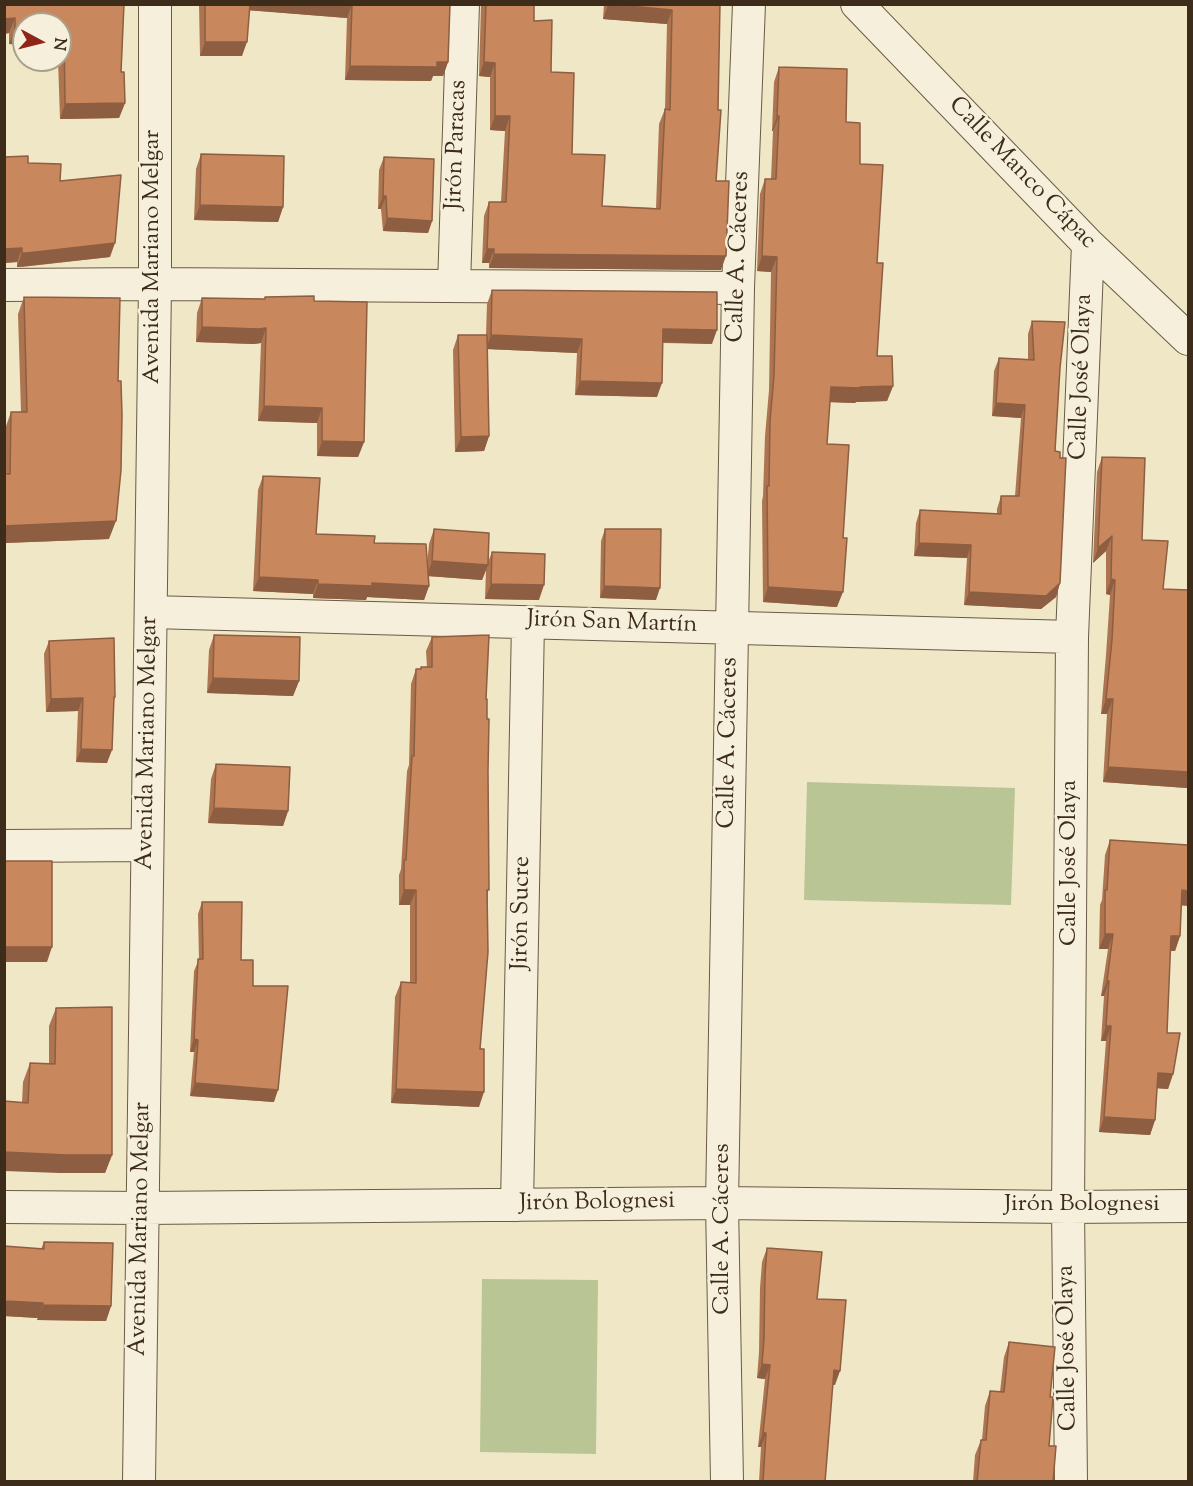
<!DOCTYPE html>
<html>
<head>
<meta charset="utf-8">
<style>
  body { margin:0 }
  #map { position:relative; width:1193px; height:1486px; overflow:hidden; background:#f0e7c7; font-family:"Sorts Mill Goudy",serif }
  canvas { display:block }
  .frame { position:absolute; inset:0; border:6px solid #3d2c1a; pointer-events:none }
  .north { position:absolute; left:12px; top:12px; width:60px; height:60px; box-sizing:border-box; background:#f5efdb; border:2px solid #aba18e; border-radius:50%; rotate:97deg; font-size:16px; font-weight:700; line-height:24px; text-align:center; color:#3d2c1a }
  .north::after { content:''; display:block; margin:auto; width:21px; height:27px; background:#8f2418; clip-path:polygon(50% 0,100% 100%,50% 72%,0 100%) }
</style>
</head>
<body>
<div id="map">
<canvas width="1193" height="1486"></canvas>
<div class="frame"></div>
<div class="north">N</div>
</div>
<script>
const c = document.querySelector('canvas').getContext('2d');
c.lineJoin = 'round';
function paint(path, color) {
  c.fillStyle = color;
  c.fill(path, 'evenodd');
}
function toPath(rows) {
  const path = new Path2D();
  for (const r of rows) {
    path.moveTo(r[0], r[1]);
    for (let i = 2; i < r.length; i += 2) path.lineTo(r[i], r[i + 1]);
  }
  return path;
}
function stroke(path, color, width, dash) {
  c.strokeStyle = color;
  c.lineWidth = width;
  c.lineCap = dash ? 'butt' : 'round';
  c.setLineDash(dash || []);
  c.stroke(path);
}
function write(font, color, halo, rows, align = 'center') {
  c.font = font + ' "Sorts Mill Goudy",serif';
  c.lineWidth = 5;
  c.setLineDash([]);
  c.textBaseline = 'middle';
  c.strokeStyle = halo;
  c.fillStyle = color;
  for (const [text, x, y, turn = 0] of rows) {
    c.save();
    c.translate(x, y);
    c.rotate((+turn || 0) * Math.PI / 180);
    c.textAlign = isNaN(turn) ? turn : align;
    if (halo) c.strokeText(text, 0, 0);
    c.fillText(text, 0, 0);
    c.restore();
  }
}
paint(toPath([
  [807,782,1015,788,1011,905,804,900],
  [482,1279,598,1280,596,1454,480,1452]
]), '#bac595');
const street = toPath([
  [857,4,1088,244,1188,339],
  [4,285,155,284,738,288],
  [454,286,463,4],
  [151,612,1072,637],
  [4,846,147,845],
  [517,1205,528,622],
  [4,1207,143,1208,722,1203,1068,1207,1188,1206],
  [139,1482,155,284,155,4],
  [727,1482,722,1203,738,288,749,4],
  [1071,1482,1068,1207,1072,637,1088,244]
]);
stroke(street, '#6a5b45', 34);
stroke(street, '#f5efdb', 32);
paint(toPath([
  [4,4,124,4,121,72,125,103,119,118,60,119,58,60,60,60,60,24,24,24,24,45,9,44,9,33,4,34],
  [199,4,450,4,448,62,443,76,433,76,431,81,345,80,347,18,249,10,242,56,200,56],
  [481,4,534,4,534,21,551,72,572,154,602,206,656,208,659,124,665,109,667,24,603,19,604,4,720,4,716,181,721,270,489,268,489,263,482,263,484,216,489,202,501,202,505,131,490,130,490,77,479,76],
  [779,67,846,122,860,164,877,263,877,356,893,386,887,401,856,402,855,403,830,402,827,444,837,607,763,602,762,501,763,496,765,436,769,390,771,272,757,271,760,194,765,179,771,179,773,131,772,131,774,82],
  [201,154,283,207,278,222,194,220,196,169],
  [4,157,28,163,60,181,110,257,22,267,17,267,17,262,4,263],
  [384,157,432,221,428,233,383,231,381,209,378,209,379,170],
  [492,290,712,344,663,343,657,397,575,395,577,353,487,349,489,436,484,451,455,452,453,350,458,335,486,335,487,304],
  [24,297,109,539,4,543,5,429,11,412,21,412,18,314],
  [202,298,314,301,364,442,358,457,317,456,317,423,258,421,261,343,254,344,196,342,197,313],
  [1032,321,1060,368,1055,451,1060,583,1056,597,1041,609,964,605,967,558,914,556,916,523,920,510,997,514,997,509,1001,496,1015,496,1021,418,992,416,994,371,999,358,1028,359,1028,334],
  [1102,457,1142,540,1163,589,1187,788,1103,782,1107,714,1101,714,1106,655,1110,595,1106,594,1106,551,1093,563,1097,472],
  [263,476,316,534,374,543,427,566,429,544,434,529,488,562,492,552,539,600,485,599,486,570,482,580,428,576,429,586,424,600,367,597,366,600,313,598,313,594,253,591,258,490],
  [605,529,656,600,600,598,601,541],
  [214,635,299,681,293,696,207,693,209,650],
  [432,637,486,699,488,771,488,895,480,1049,479,1107,391,1103,395,997,401,982,410,983,410,905,399,905,399,875,401,869,407,771,409,765,411,684,416,669,421,669,421,667,427,667,426,651],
  [49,641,115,697,114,701,107,763,76,762,78,711,46,712,44,654],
  [216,764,288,811,283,826,208,823,211,779],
  [1110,840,1181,906,1180,936,1175,951,1170,951,1167,1033,1173,1074,1168,1089,1157,1088,1155,1120,1150,1135,1099,1132,1106,1041,1101,1041,1104,996,1101,996,1108,949,1099,949,1100,905,1102,900,1105,855],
  [202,902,241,960,253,986,274,1102,190,1096,194,1052,190,1052,194,971,199,959,198,914],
  [56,1008,112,1155,105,1173,60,1173,22,1103,23,1082,30,1063,49,1064,49,1026],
  [44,1242,111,1306,106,1321,37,1320,38,1318,4,1316,4,1246,41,1249],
  [767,1248,817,1299,835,1385,832,1385,825,1482,759,1482,761,1447,758,1447,765,1379,757,1378,759,1352,760,1288,762,1262],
  [1009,1342,1050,1397,1049,1446,1053,1482,973,1482,975,1455,981,1440,982,1440,985,1406,990,1391,1000,1392,1004,1357]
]), '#ad7450');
paint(toPath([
  [247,4,352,4,347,18,245,10],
  [608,5,672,10,667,24,603,19],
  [15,18,9,33,4,34,4,19],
  [15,29,24,29,24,45,9,44],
  [60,30,64,31,60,41],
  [205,42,247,42,242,56,200,56],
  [437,62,448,62,443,76,433,76,431,81,345,80,350,66],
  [484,62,495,63,490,77,479,76],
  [125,103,119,118,60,119,65,104],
  [495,116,510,116,505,131,490,130],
  [777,116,779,116,773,131,772,131],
  [383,196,386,196,381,209,378,209],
  [200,205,283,207,278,222,194,220],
  [387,218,432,221,428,233,383,231],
  [115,243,110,257,17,267,22,253],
  [22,248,17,262,4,263,4,252,5,249],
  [487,249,494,249,489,263,482,263],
  [494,254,726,256,721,270,489,268],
  [762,256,777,257,771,272,757,271],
  [202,327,266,328,261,343,254,344,196,342],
  [663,329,717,330,712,344,658,342],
  [491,335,582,339,577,353,486,349],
  [580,381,662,383,657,397,575,395],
  [893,386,887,401,856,402,855,403,825,402,831,387],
  [996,403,1025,405,1021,418,992,416],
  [264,406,322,408,317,423,258,421],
  [489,436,484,451,455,452,461,437],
  [322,441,364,442,358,457,317,456],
  [116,521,109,539,4,543,4,526],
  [1112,536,1106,551,1093,563,1098,548],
  [919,543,971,545,967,558,914,556],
  [432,561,488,565,482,580,427,576],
  [259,577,318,580,313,594,253,591],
  [1111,579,1115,580,1110,595,1106,594],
  [372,583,429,586,424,600,367,597,366,600,313,598,318,584],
  [1060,583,1056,597,1041,609,964,605,969,592],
  [491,584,544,585,539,600,485,599],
  [604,586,660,588,656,600,600,598],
  [768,587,843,592,837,607,763,602],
  [213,678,299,681,293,696,207,693],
  [83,698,78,711,46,712,51,699],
  [1106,699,1113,699,1107,714,1101,714],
  [81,749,112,750,107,763,76,762],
  [1108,767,1188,772,1188,784,1187,788,1103,782],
  [214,808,288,811,283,826,208,823],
  [404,890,416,890,410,905,399,905],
  [1182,890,1188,891,1188,906,1176,905],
  [1105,934,1113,934,1108,949,1099,949],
  [1171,936,1180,936,1175,951,1165,951],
  [4,947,52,947,47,962,4,962],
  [1107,981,1109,981,1104,996,1101,996],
  [1106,1026,1111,1026,1106,1041,1101,1041],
  [194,1039,198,1040,194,1052,190,1052],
  [1158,1073,1173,1074,1168,1089,1153,1088],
  [195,1083,278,1090,274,1102,190,1096],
  [396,1089,484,1092,479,1107,391,1103],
  [1104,1117,1155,1120,1150,1135,1099,1132],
  [4,1152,112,1155,105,1173,60,1173,4,1171],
  [4,1301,43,1303,38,1318,4,1316],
  [43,1305,111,1306,106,1321,37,1320],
  [762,1364,770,1365,765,1379,757,1378],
  [834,1370,840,1371,835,1385,829,1384],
  [763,1433,766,1433,761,1447,758,1447]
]), '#8d5e41');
const building = toPath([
  [4,4,124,4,121,72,124,72,125,103,65,104,64,31,60,30,60,24,24,24,24,29,15,29,15,18,4,19,4,4],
  [205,4,250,4,247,42,205,42,205,4],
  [352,4,450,4,448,62,437,62,437,67,350,66,352,4],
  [486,4,534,4,534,21,552,20,551,72,574,73,572,154,605,155,602,206,660,209,665,109,670,110,672,10,608,4,720,4,718,110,721,110,716,181,729,181,726,256,494,254,494,249,487,249,489,202,506,202,510,116,495,116,495,63,484,62,486,4],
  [779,67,847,69,846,122,860,123,860,164,883,165,877,263,883,263,877,356,892,356,893,386,860,387,861,388,831,387,827,444,849,445,843,538,847,538,843,592,768,587,767,486,769,486,770,421,774,375,777,257,762,256,765,179,776,179,779,116,777,116,779,67],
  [201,154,284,156,283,207,200,205,201,154],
  [28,156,28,163,61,164,60,181,121,175,115,243,27,253,22,253,22,248,5,249,4,242,4,157,28,156],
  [384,157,434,159,432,221,387,218,386,196,383,196,384,157],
  [492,290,717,292,717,330,663,329,662,383,580,381,582,339,491,335,492,290],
  [314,296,314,301,367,302,364,442,322,441,322,408,264,406,266,328,259,329,202,327,202,298,265,299,265,297,314,296],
  [24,297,120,298,118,381,121,381,122,415,121,470,116,521,4,526,4,474,10,474,11,412,27,412,24,297],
  [1032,321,1065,322,1060,368,1055,451,1060,452,1060,458,1066,458,1060,583,1046,596,969,592,971,545,919,543,920,510,1001,514,1001,496,1019,496,1025,405,996,403,999,358,1034,360,1032,321],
  [458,335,487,335,489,436,461,437,458,335],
  [1102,457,1145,458,1142,540,1168,541,1163,589,1188,590,1188,772,1108,767,1113,699,1106,699,1112,640,1115,580,1111,579,1112,536,1098,548,1102,457],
  [263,476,320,478,316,534,375,536,374,543,426,544,429,586,372,583,372,586,318,584,318,580,259,577,263,476],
  [434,529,489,533,488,565,432,561,434,529],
  [605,529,661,529,660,588,604,586,605,529],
  [492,552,545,554,544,585,491,584,492,552],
  [214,635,300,637,299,681,213,678,214,635],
  [489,635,486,699,487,699,487,719,489,719,488,771,489,890,487,890,488,952,480,1049,484,1049,484,1092,396,1089,401,982,416,983,416,890,404,890,404,860,406,860,412,756,414,756,416,669,421,669,421,667,432,667,432,637,489,635],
  [114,638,115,697,114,697,112,750,81,749,83,698,51,699,49,641,114,638],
  [216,764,290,767,288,811,214,808,216,764],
  [1110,840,1188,845,1188,891,1182,890,1180,936,1171,936,1167,1033,1180,1033,1173,1074,1158,1073,1155,1120,1104,1117,1111,1026,1106,1026,1109,981,1107,981,1113,934,1105,934,1105,890,1107,890,1110,840],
  [4,861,52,861,52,947,4,947,4,861],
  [202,902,242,902,241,960,253,960,253,986,288,986,278,1090,195,1083,198,1040,194,1039,198,959,203,959,202,902],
  [112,1007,112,1155,67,1155,4,1152,4,1101,28,1103,30,1063,55,1064,56,1008,112,1007],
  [44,1242,113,1243,111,1306,43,1305,43,1303,4,1301,4,1246,44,1249,44,1242],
  [767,1248,822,1252,817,1299,846,1300,840,1371,834,1370,825,1482,763,1482,766,1433,763,1433,770,1365,762,1364,764,1338,765,1274,767,1248],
  [1009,1342,1055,1347,1050,1397,1053,1397,1049,1446,1056,1446,1053,1482,977,1482,981,1440,986,1440,990,1391,1004,1392,1009,1342]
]);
paint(building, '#c9875d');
stroke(building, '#8d5e41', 1.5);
write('24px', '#3d2c1a', '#f5efdb', [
  ["Jirón Paracas",458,145,-88],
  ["Calle Manco Cápac",1021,174,46],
  ["Avenida Mariano Melgar",154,257,-90],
  ["Calle A. Cáceres",740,257,-88],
  ["Calle José Olaya",1083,377,-88],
  ["Jirón San Martín",612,624,2],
  ["Avenida Mariano Melgar",149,743,-89],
  ["Calle A. Cáceres",730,743,-89],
  ["Calle José Olaya",1071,863,-90],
  ["Jirón Sucre",523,913,-89],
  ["Jirón Bolognesi",597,1204,-1],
  ["Jirón Bolognesi",1082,1206],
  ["Avenida Mariano Melgar",142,1229,-89],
  ["Calle A. Cáceres",724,1229,-90],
  ["Calle José Olaya",1069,1348,-91]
]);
</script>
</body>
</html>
